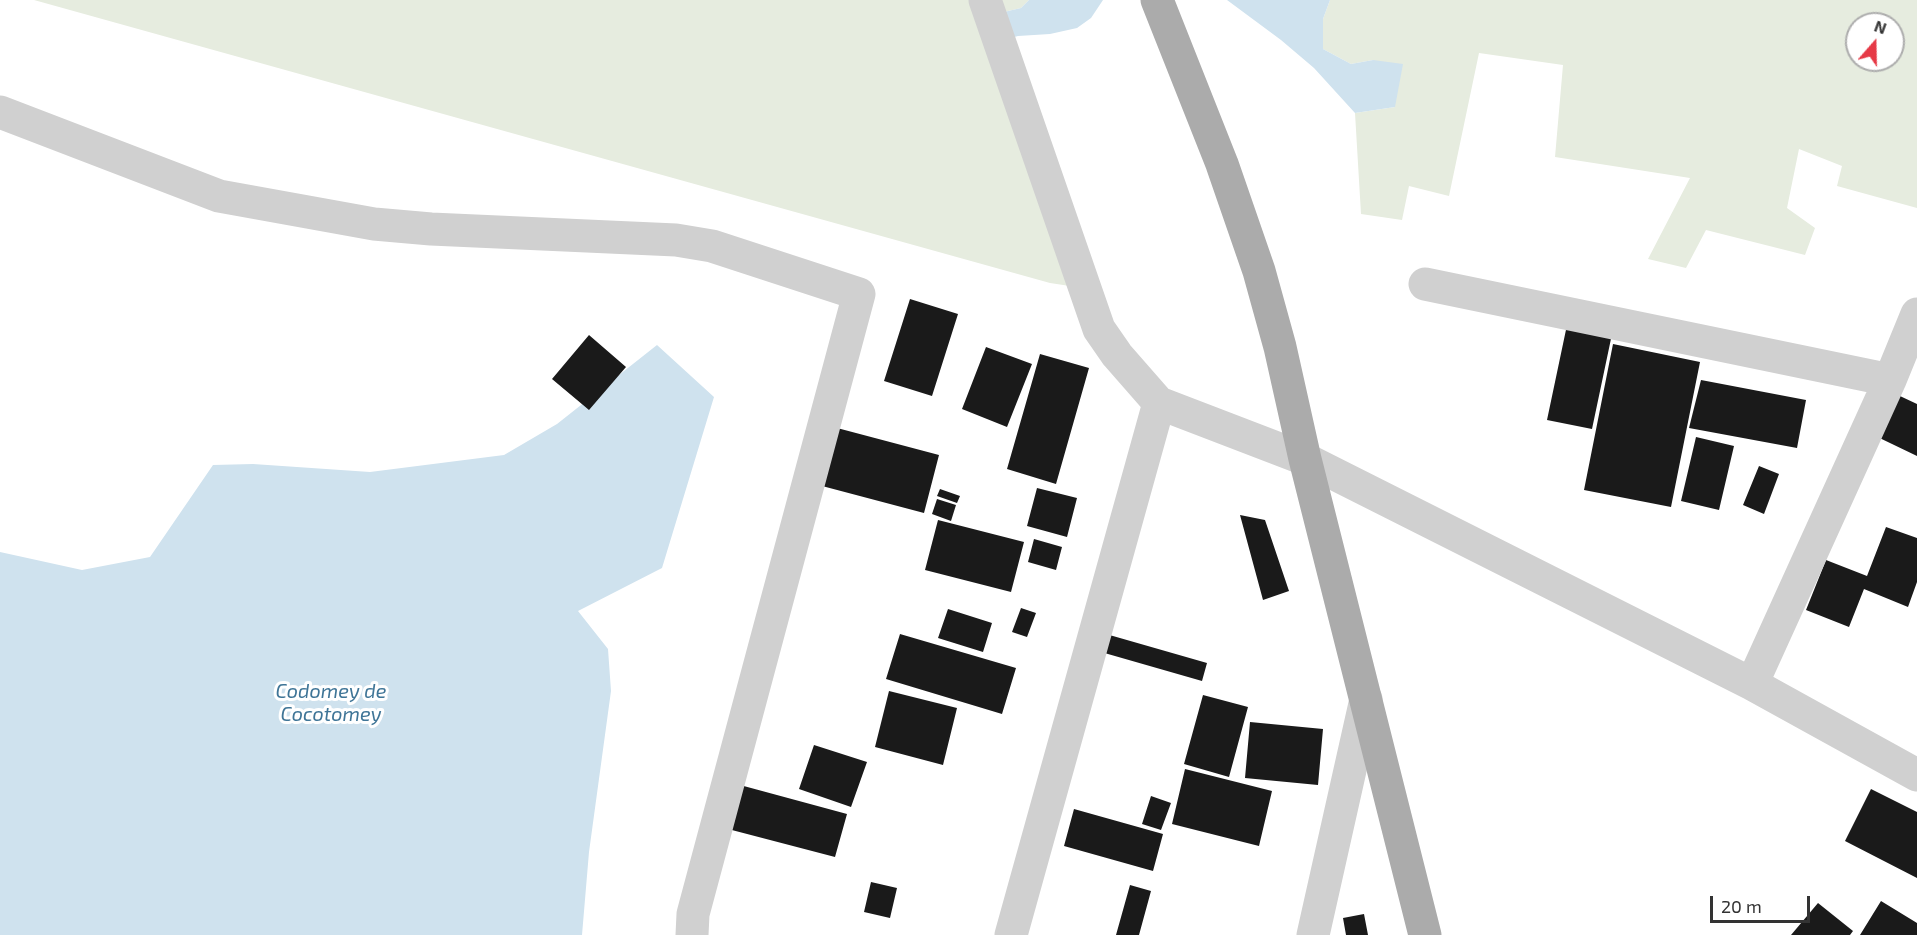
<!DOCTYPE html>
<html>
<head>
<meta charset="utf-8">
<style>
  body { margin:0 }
  #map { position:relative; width:1917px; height:935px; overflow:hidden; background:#fff; font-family:"Exo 2",sans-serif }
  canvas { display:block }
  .north { position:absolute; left:1845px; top:12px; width:60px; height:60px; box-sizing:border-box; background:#fff; border:2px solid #adadad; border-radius:50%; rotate:20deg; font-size:16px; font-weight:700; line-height:24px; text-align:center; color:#333 }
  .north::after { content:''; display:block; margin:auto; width:21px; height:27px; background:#e63946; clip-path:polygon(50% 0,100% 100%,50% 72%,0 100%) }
  .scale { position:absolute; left:1710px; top:896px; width:100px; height:27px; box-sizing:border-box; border:3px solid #333; border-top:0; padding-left:8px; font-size:18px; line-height:21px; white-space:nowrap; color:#333; -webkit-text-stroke:4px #fff; paint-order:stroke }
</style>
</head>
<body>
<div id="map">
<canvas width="1917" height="935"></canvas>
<div class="north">N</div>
<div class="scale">20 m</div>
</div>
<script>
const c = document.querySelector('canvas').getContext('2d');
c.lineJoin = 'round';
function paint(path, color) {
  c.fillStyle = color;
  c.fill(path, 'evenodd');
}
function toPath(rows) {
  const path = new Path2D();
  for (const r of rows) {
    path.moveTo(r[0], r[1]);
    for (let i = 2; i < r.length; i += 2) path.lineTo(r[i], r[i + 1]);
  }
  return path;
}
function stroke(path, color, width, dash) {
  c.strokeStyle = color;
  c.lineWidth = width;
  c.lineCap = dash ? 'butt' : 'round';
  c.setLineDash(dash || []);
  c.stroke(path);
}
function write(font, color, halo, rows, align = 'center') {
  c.font = font + ' "Exo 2",sans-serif';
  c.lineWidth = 6;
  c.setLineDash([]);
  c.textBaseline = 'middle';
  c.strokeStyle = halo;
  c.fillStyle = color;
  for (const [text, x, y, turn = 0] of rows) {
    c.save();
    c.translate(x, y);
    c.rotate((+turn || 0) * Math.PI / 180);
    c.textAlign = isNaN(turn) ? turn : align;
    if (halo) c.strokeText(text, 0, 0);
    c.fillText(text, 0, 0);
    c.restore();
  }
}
paint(toPath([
  [34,0,1029,0,1021,8,991,15,1083,288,1050,283],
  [1330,0,1917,0,1917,208,1837,186,1842,166,1799,149,1787,208,1815,228,1805,255,1706,230,1686,268,1648,259,1690,178,1555,157,1563,65,1479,53,1449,196,1409,186,1402,220,1361,214,1355,113,1395,107,1373,60,1351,64,1323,49,1323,19],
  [1857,24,1893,24,1893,60,1857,60]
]), '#e6ecdf');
paint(toPath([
  [1029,0,1103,0,1091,18,1077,28,1050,34,1018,36,1000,41,991,15,1021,8],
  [1227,0,1330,0,1323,19,1323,49,1351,64,1373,60,1403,64,1395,107,1355,113,1314,68,1281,40],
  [657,345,714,397,662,568,578,611,608,649,611,691,589,852,582,935,0,935,0,552,82,570,150,557,213,465,253,464,370,472,504,455,557,424]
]), '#cfe2ee');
paint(toPath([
  [910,299,958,314,932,396,884,381],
  [1567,325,1612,334,1592,429,1547,420],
  [589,335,626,367,589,410,552,379],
  [1613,344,1700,362,1671,507,1584,490],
  [986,347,1032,364,1007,427,962,409],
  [1040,354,1089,368,1056,484,1007,469],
  [1701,380,1806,400,1797,448,1689,428],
  [1885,389,1917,404,1917,456,1865,431],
  [822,424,939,455,924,513,807,482],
  [1696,437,1734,446,1719,510,1681,501],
  [1759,466,1779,474,1764,514,1743,505],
  [1037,488,1077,498,1067,537,1027,526],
  [940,489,960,496,957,503,937,496],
  [937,499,956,505,951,521,932,514],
  [1240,515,1265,520,1289,591,1263,600],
  [938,520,1024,542,1011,592,925,570],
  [1886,527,1917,538,1917,582,1908,607,1864,589,1849,627,1806,610,1826,560,1867,576],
  [1034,539,1062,547,1056,570,1028,562],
  [1021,608,1036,613,1027,637,1012,632],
  [948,609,992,623,983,652,938,638],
  [900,634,1016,668,1002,714,886,679],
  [1106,634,1207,663,1202,681,1101,652],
  [889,691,957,708,943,765,875,747],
  [1203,695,1248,707,1229,777,1184,764],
  [1250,722,1323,729,1318,785,1245,778],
  [814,745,867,762,851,807,799,789],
  [1185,769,1272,791,1259,846,1172,824],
  [740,785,847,814,835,857,728,829],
  [1871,789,1917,812,1917,878,1845,841],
  [1151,796,1171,803,1161,830,1142,824],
  [1074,809,1163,834,1153,871,1064,846],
  [871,882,897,888,890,918,864,912],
  [1130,885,1151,891,1139,935,1116,935],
  [1881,901,1917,923,1917,935,1860,935],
  [1818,903,1853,931,1850,935,1791,935],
  [1364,914,1368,935,1346,935,1343,918]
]), '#1a1a1a');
stroke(toPath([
  [985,0,1099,329,1117,355,1159,403,1305,459,1752,684,1917,775],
  [0,112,219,196,374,224,431,229,676,240,712,246,859,294,693,914,692,935],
  [1425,284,1890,380],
  [1752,684,1890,380,1917,314],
  [1011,935,1159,403],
  [1313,935,1366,699]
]), '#d0d0d0', 33);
stroke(toPath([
  [1157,0,1222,164,1259,271,1280,347,1305,459,1425,935]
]), '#ababab', 33);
write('italic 20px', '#3f7597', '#fff', [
  ["Codomey de",331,691],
  ["Cocotomey",331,714]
]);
</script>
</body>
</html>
